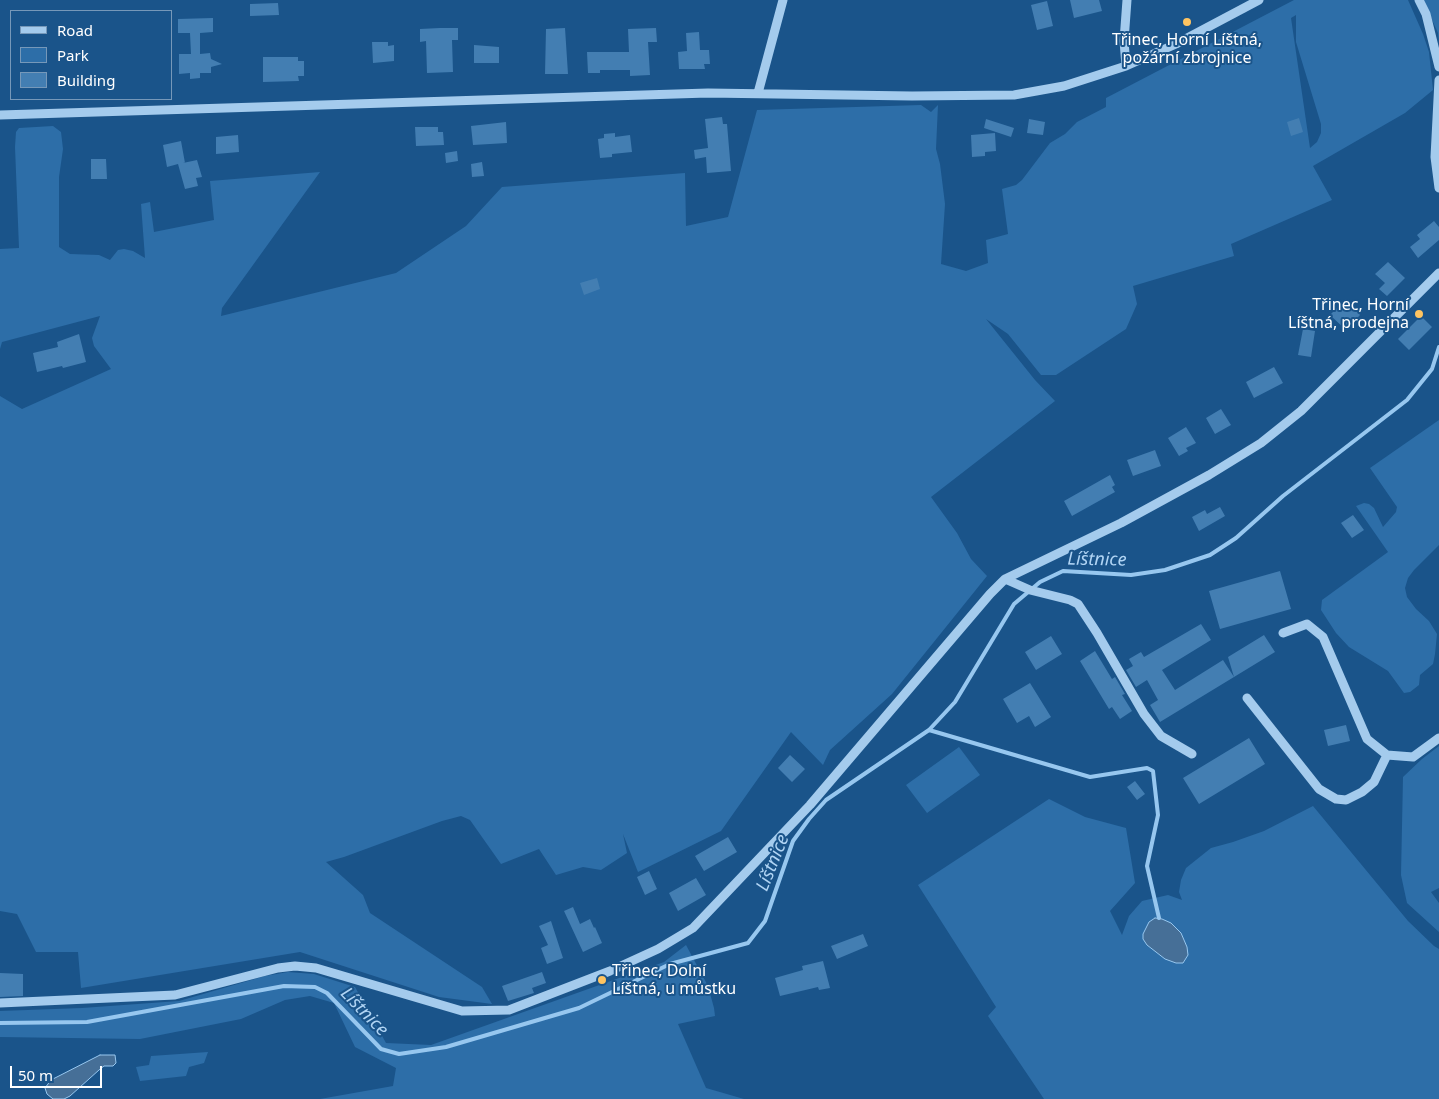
<!DOCTYPE html>
<html>
<head>
<meta charset="utf-8">
<style>
  body { margin:0 }
  #map { position:relative; width:1439px; height:1099px; overflow:hidden; background:#1a548a; font-family:"Noto Sans",sans-serif }
  canvas { display:block }
  .legend { position:absolute; left:10px; top:10px; width:162px; height:90px; box-sizing:border-box; background:#1a548a; border:1px solid #7698b9; margin:0; padding:6px 9px; list-style:none; font-size:15px; color:#fff }
  .legend li { display:flex; align-items:center; gap:10px; height:25px }
  .legend b { width:25px; border:1px solid #7698b9 }
  .scale { position:absolute; left:10px; top:1066px; width:92px; height:22px; box-sizing:border-box; border:2px solid #fff; border-top:0; padding-left:6px; font-size:15px; line-height:18px; white-space:nowrap; color:#fff; -webkit-text-stroke:4px #1a548a; paint-order:stroke }
</style>
</head>
<body>
<div id="map">
<canvas width="1439" height="1099"></canvas>
<ul class="legend">
<li><b style="height:6px;background:#a4cbed"></b>Road</li>
<li><b style="height:14px;background:#2d6ea8"></b>Park</li>
<li><b style="height:14px;background:#437eb2"></b>Building</li>
</ul>
<div class="scale">50 m</div>
</div>
<script>
const c = document.querySelector('canvas').getContext('2d');
c.lineJoin = 'round';
function paint(path, color) {
  c.fillStyle = color;
  c.fill(path, 'evenodd');
}
function toPath(rows) {
  const path = new Path2D();
  for (const r of rows) {
    path.moveTo(r[0], r[1]);
    for (let i = 2; i < r.length; i += 2) path.lineTo(r[i], r[i + 1]);
  }
  return path;
}
function stroke(path, color, width, dash) {
  c.strokeStyle = color;
  c.lineWidth = width;
  c.lineCap = dash ? 'butt' : 'round';
  c.setLineDash(dash || []);
  c.stroke(path);
}
function write(font, color, halo, rows, align = 'center') {
  c.font = font + ' "Noto Sans",sans-serif';
  c.lineWidth = 4;
  c.setLineDash([]);
  c.textBaseline = 'middle';
  c.strokeStyle = halo;
  c.fillStyle = color;
  for (const [text, x, y, turn = 0] of rows) {
    c.save();
    c.translate(x, y);
    c.rotate((+turn || 0) * Math.PI / 180);
    c.textAlign = isNaN(turn) ? turn : align;
    if (halo) c.strokeText(text, 0, 0);
    c.fillText(text, 0, 0);
    c.restore();
  }
}
paint(toPath([
  [1294,0,1408,0,1423,34,1429,52,1433,90,1405,113,1313,166,1332,200,1231,244,1234,256,1133,286,1137,304,1126,329,1056,375,1041,375,1008,334,986,319,1035,380,1055,401,931,497,957,533,971,559,987,576,892,694,830,750,823,765,791,732,721,831,638,872,623,834,627,853,601,870,583,867,556,875,539,849,501,864,470,820,461,816,442,821,344,857,326,862,363,895,370,913,482,987,492,1004,439,997,300,952,81,988,78,952,36,952,17,914,0,911,0,396,22,409,111,369,94,346,92,338,100,316,2,342,0,349,0,249,19,248,15,147,16,132,19,128,53,126,61,132,63,149,59,177,59,247,70,254,99,255,110,260,118,250,124,249,133,251,145,258,141,204,150,202,154,232,214,220,210,181,320,172,222,308,221,316,396,273,466,226,502,187,685,173,686,226,728,217,757,110,921,105,931,112,938,105,936,149,940,164,945,204,941,264,966,271,988,263,986,240,1008,234,1002,189,1016,185,1022,180,1050,143,1065,134,1077,122,1106,107,1106,98],
  [1296,15,1296,42,1321,124,1321,133,1317,142,1310,148,1291,18],
  [1423,0,1439,0,1439,42,1438,33],
  [1439,420,1439,545,1414,570,1408,578,1405,588,1407,597,1416,609,1429,621,1437,634,1435,654,1433,664,1420,675,1419,685,1410,692,1404,693,1388,671,1349,647,1336,633,1321,610,1322,600,1388,552,1356,506,1364,503,1369,504,1374,508,1383,527,1396,512,1397,507,1370,468],
  [1439,746,1439,888,1431,892,1439,903,1439,932,1407,903,1401,875,1403,777,1422,759],
  [959,747,980,775,927,813,906,785],
  [1049,799,1085,817,1126,828,1135,883,1110,911,1122,935,1129,916,1142,901,1168,895,1182,900,1179,892,1181,880,1186,868,1211,848,1233,842,1264,831,1313,806,1408,921,1434,946,1439,949,1439,1099,1044,1099,988,1016,996,1007,918,885],
  [686,945,708,986,714,1008,715,1016,678,1024,706,1088,744,1099,320,1099,393,1086,396,1068,355,1047,334,1003,310,996,285,1000,241,1019,140,1039,0,1037,0,1011,82,1008,179,1001,265,976,288,972,314,974,355,987,386,1043,431,1045,664,962],
  [208,1052,204,1063,189,1067,186,1076,140,1081,136,1067,149,1065,151,1056]
]), '#2d6ea8');
const water = toPath([
  [1155,918,1162,919,1171,923,1181,933,1187,947,1188,955,1183,963,1176,963,1165,959,1147,945,1143,939,1143,934,1149,922,1155,918],
  [100,1055,115,1055,116,1063,113,1066,104,1066,99,1070,70,1096,64,1099,53,1099,47,1094,45,1088,51,1080,100,1055]
]);
paint(water, '#466f97');
stroke(water, '#97c7ef', 1);
stroke(toPath([
  [929,730,1090,777,1147,768,1153,771,1158,815,1147,866,1159,918],
  [0,1023,87,1022,284,986,315,987,327,993,381,1049,399,1054,446,1047,579,1008,670,964,748,943,765,921,793,841,809,819,826,800,929,730,955,702,1014,604,1040,582,1063,571,1131,575,1165,570,1210,555,1236,538,1283,496,1407,400,1432,369,1439,347]
]), '#97c7ef', 4);
paint(toPath([
  [1070,0,1099,0,1102,11,1074,18],
  [1047,1,1053,26,1037,30,1031,5],
  [278,3,279,15,250,16,250,4],
  [213,18,213,32,200,33,200,54,210,53,211,59,222,64,211,67,211,73,200,73,200,78,190,79,190,73,179,74,179,54,191,54,190,33,178,33,178,19],
  [440,28,458,28,458,40,452,40,453,72,427,73,426,41,420,42,420,29],
  [565,28,568,74,545,74,546,29],
  [656,28,657,42,648,42,650,75,630,76,630,70,600,70,600,73,588,73,587,52,629,52,628,29],
  [699,32,700,50,709,50,710,64,704,64,705,69,679,69,678,52,687,51,686,33],
  [372,42,388,42,388,46,394,45,394,61,373,63],
  [474,45,499,47,499,63,474,63],
  [263,57,298,57,298,61,304,61,304,76,298,76,299,81,263,82],
  [722,117,723,124,727,124,731,171,707,173,706,157,695,159,694,150,708,148,705,119],
  [1299,118,1303,132,1291,136,1287,122],
  [986,119,1014,128,1011,137,984,128],
  [1029,119,1045,122,1043,135,1027,133],
  [506,122,507,143,473,145,471,126],
  [415,127,438,127,438,132,443,132,444,145,416,146],
  [615,133,615,137,630,135,632,152,612,154,612,157,600,158,598,139,604,138,604,134],
  [995,133,996,151,985,152,985,156,972,157,971,135],
  [238,135,239,152,216,154,216,137],
  [181,141,185,163,183,163,197,160,202,177,196,178,198,186,185,189,178,164,167,167,163,145],
  [457,151,458,161,446,163,445,153],
  [91,159,106,159,107,179,91,179],
  [482,162,484,176,472,177,471,164],
  [1434,221,1439,227,1439,240,1418,258,1410,247,1420,239,1417,235],
  [1388,262,1405,278,1387,296,1379,289,1385,283,1375,274],
  [597,278,600,289,584,295,580,283],
  [1346,299,1360,315,1346,330,1330,315],
  [1421,316,1432,327,1409,350,1398,339],
  [1303,329,1315,331,1311,357,1298,355],
  [79,334,86,362,63,368,62,366,37,372,33,353,58,347,57,342],
  [1274,367,1283,383,1254,398,1246,382],
  [1221,409,1231,425,1215,434,1206,418],
  [1186,427,1196,443,1186,448,1188,451,1179,456,1168,438],
  [1155,450,1161,466,1133,476,1127,460],
  [1110,475,1115,485,1112,487,1115,492,1072,516,1064,501],
  [1220,507,1225,516,1199,531,1192,517,1205,510,1207,514],
  [1353,515,1364,530,1352,538,1341,523],
  [1280,571,1291,609,1220,629,1209,591],
  [1201,624,1211,640,1162,670,1175,690,1223,660,1234,677,1160,722,1150,705,1158,700,1147,680,1136,687,1126,670,1133,666,1129,659,1141,652,1144,657],
  [1264,635,1275,652,1234,677,1228,657],
  [1051,636,1062,654,1036,670,1025,652],
  [1095,651,1112,679,1115,677,1125,694,1122,695,1132,711,1120,719,1112,707,1109,709,1080,661],
  [1030,683,1051,717,1035,727,1029,716,1017,723,1003,699],
  [1346,725,1350,741,1328,746,1324,730],
  [1249,738,1265,764,1199,804,1183,778],
  [790,755,805,769,792,782,778,768],
  [1135,781,1145,794,1137,800,1127,787],
  [728,837,737,852,704,871,695,856],
  [649,871,657,889,645,895,637,877],
  [696,878,706,895,678,911,669,893],
  [573,907,580,924,590,919,594,928,595,927,602,943,583,952,564,911],
  [551,921,563,958,547,964,541,948,548,945,539,926],
  [863,934,868,946,837,959,831,946],
  [823,961,830,988,819,990,818,987,780,996,775,978,803,970,802,966],
  [542,972,546,983,532,988,534,993,508,1001,502,986],
  [0,973,23,974,23,996,0,997]
]), '#437eb2');
stroke(toPath([
  [1419,0,1426,14,1439,67],
  [1126,66,1124,41,1127,0],
  [1439,80,1435,157,1439,188],
  [758,93,783,0],
  [0,115,708,93,912,96,1014,95,1064,86,1126,66,1176,44,1259,0],
  [1005,579,1030,590,1070,600,1078,604,1097,633,1144,714,1161,736,1192,754],
  [1283,633,1307,624,1323,637,1367,739,1387,755,1413,757,1439,738],
  [1247,698,1319,789,1336,799,1346,800,1362,792,1374,782,1387,755],
  [0,1003,175,995,278,968,295,966,316,968,462,1011,509,1010,610,971,658,949,693,928,810,805,990,594,1005,579,1121,523,1209,475,1261,443,1301,411,1439,273]
]), '#a4cbed', 9);
for (const [x, y, r, color] of [
  [1187,22,5,"#fec461"],
  [1419,314,5,"#fec461"],
  [602,980,5,"#fec461"]
]) {
  const dot = new Path2D();
  dot.arc(x, y, r, 0, 2 * Math.PI);
  c.fillStyle = color;
  c.fill(dot);
  stroke(dot, '#1a548a', 2);
}
write('16px', '#fff', '#1a548a', [
  ["Třinec, Horní Líštná,",1187,40],
  ["požární zbrojnice",1187,58],
  ["Třinec, Horní",1409,305,"right"],
  ["Líštná, prodejna",1409,323,"right"],
  ["Třinec, Dolní",612,971,"left"],
  ["Líštná, u můstku",612,989,"left"]
]);
write('italic 18px', '#b0d4f4', '#1a548a', [
  ["Líštnice",1097,560,1],
  ["Líštnice",773,863,-68],
  ["Líštnice",364,1012,46]
]);
</script>
</body>
</html>
